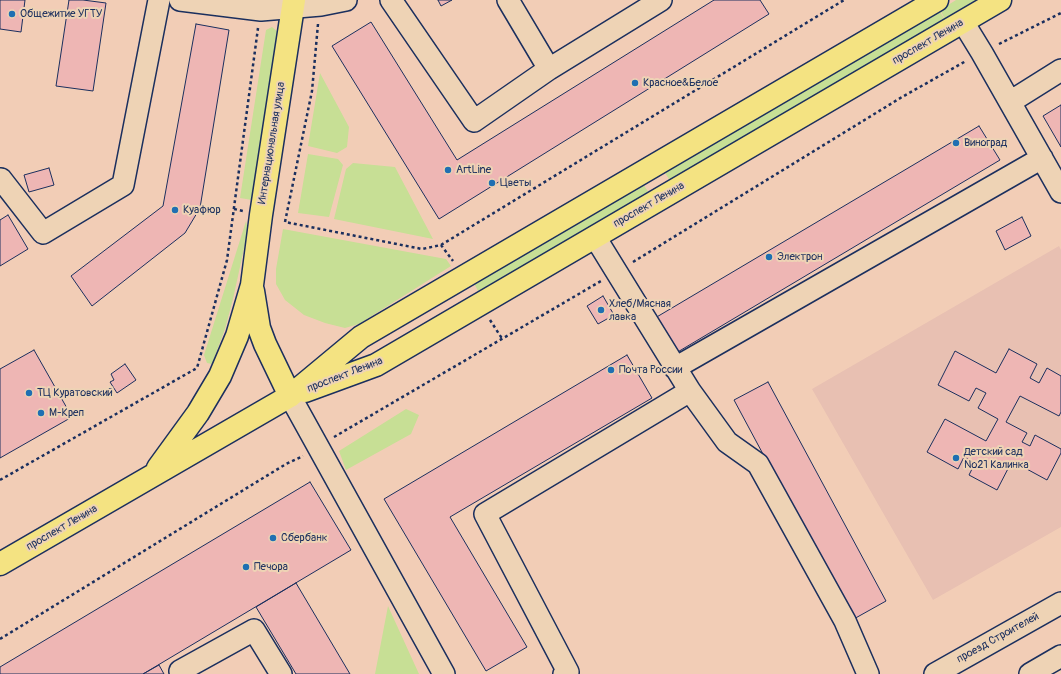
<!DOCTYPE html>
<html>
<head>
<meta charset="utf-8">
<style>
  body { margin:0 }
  canvas { display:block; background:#f2cdb6 }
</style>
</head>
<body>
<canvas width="1061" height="674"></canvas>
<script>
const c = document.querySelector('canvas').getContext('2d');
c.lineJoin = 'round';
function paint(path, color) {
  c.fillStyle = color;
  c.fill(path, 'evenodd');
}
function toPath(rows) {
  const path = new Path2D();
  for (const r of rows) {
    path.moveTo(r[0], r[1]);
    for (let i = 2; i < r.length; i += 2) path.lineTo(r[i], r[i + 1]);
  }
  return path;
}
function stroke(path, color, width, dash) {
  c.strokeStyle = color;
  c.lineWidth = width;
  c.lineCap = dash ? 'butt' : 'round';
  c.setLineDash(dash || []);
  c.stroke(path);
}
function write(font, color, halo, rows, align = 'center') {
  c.font = font + ' Pangolin,sans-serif';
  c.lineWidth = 4;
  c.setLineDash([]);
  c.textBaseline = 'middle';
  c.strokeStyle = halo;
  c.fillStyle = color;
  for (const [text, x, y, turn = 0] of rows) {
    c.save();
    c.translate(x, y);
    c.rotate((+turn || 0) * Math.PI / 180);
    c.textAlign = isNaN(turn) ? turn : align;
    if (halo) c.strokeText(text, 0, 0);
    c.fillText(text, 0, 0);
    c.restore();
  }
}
paint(toPath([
  [1059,246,1061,250,1061,527,933,600,812,389]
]), '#e8c0b2');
paint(toPath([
  [956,0,978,0,945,19,940,10],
  [939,10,945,20,670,181,664,171],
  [272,27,278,32,252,200,240,198,266,30],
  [320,73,349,127,347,147,337,153,308,146],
  [308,154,338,159,343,165,329,217,298,213],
  [353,163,395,167,433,239,334,219,346,169],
  [643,184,649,193,479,293,474,283],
  [246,221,248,230,233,299,225,329,212,364,207,363,204,355],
  [283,229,446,259,451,266,359,324,345,328,325,323,304,315,285,300,276,284,276,269],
  [406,409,419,415,411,434,346,470,339,451],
  [388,606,419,674,375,674]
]), '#c7df95');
const building = toPath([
  [0,0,25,0,21,32,0,29,0,0],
  [69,0,83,0,106,3,93,91,56,86,69,0],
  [438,0,452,0,441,6,438,0],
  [714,0,760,0,769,14,439,219,332,46,371,22,457,160,714,0],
  [196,24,229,30,200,208,185,233,92,306,71,276,163,206,196,24],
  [1061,105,1061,147,1043,116,1061,105],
  [979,126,1000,160,676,353,655,318,979,126],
  [49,168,54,185,29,192,24,175,49,168],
  [8,215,28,249,0,266,0,220,8,215],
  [1022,217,1031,236,1005,250,996,231,1022,217],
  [603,296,614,315,598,324,587,306,603,296],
  [1009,349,1037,364,1030,378,1039,383,1047,368,1061,376,1061,412,1059,416,1020,396,1006,422,1027,433,1022,442,1030,446,1035,435,1061,449,1061,453,1047,480,1012,461,997,490,969,475,975,463,964,457,958,469,927,452,945,419,986,441,998,419,978,408,986,393,976,388,969,401,938,385,955,351,996,373,1009,349],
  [34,350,72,417,0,458,0,369,34,350],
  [627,355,652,398,450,517,527,647,486,671,384,499,627,355],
  [125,364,136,380,117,393,110,382,114,380,111,374,125,364],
  [768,382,886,601,852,620,734,400,768,382],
  [310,482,351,550,143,674,0,674,0,667,310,482],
  [296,583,350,674,296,674,256,607,296,583],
  [159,665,164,674,143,674,159,665]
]);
paint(building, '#eeb6b4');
stroke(building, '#1b2f5e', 1);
const minor = toPath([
  [180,0,261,10,321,5,346,0],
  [391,0,474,121,549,69,661,0],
  [508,0,549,69],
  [963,22,982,53,1061,192],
  [1010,102,1061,70],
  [0,180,1,179,43,233,123,185,159,0],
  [595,237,690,391,727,442,758,464,845,621,868,674],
  [675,368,1042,158],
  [290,396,444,674],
  [182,674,180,671,254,630,281,674],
  [564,674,568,672,485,514,690,391],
  [935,674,1061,603],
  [1030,674,1061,656]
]);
const major = toPath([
  [253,291,259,328,265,344,290,396],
  [305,391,376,365,1000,0],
  [158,468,198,413,220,376,237,336,252,285,261,215,294,0],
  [0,564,290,396,361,337,937,0]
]);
stroke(minor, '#1b2f5e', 24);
stroke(major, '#1b2f5e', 25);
stroke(toPath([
  [318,24,312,91,285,222,422,249,441,245,453,261],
  [999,44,1061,13],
  [234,209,243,211],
  [441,245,844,0],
  [633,262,902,97,966,61],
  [490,320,503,340],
  [334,437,601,281],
  [0,480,197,368,227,260,258,28],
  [0,639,286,464,303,456]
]), '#1b2f5e', 2.5, [3, 3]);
stroke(minor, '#eed3b5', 21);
stroke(major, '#f4e382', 22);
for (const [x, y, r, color] of [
  [12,14,4,"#1f6fb2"],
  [635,83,4,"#1f6fb2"],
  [956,143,4,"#1f6fb2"],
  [448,170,4,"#1f6fb2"],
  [492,183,4,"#1f6fb2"],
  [175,210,4,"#1f6fb2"],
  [769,257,4,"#1f6fb2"],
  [601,310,4,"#1f6fb2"],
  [611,370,4,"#1f6fb2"],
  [29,393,4,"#1f6fb2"],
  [41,413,4,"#1f6fb2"],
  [956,458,4,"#1f6fb2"],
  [273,538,4,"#1f6fb2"],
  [246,567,4,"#1f6fb2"]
]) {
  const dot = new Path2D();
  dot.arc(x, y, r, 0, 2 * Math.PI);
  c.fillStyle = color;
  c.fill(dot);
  stroke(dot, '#eed3b5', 1.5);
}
write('11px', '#1b2f5e', '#eed3b5', [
  ["Общежитие УГТУ",20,14],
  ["Красное&Белое",643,83],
  ["Виноград",964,143],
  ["ArtLine",456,170],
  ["Цветы",500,183],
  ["Куафюр",183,210],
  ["Электрон",777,257],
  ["Хлеб/Мясная",609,304],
  ["лавка",609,317],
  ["Почта России",619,370],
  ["ТЦ Куратовский",37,393],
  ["М-Креп",49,413],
  ["Детский сад",964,452],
  ["№21 Калинка",964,465],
  ["Сбербанк",281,538],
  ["Печора",254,567]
], 'left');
write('11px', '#1b2f5e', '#eed3b5', [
  ["проспект Ленина",928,42,-30],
  ["Интернациональная улица",272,143,-81],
  ["проспект Ленина",649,205,-30],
  ["проспект Ленина",345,375,-21],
  ["проспект Ленина",62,528,-30],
  ["проезд Строителей",998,638,-29]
]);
</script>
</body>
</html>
